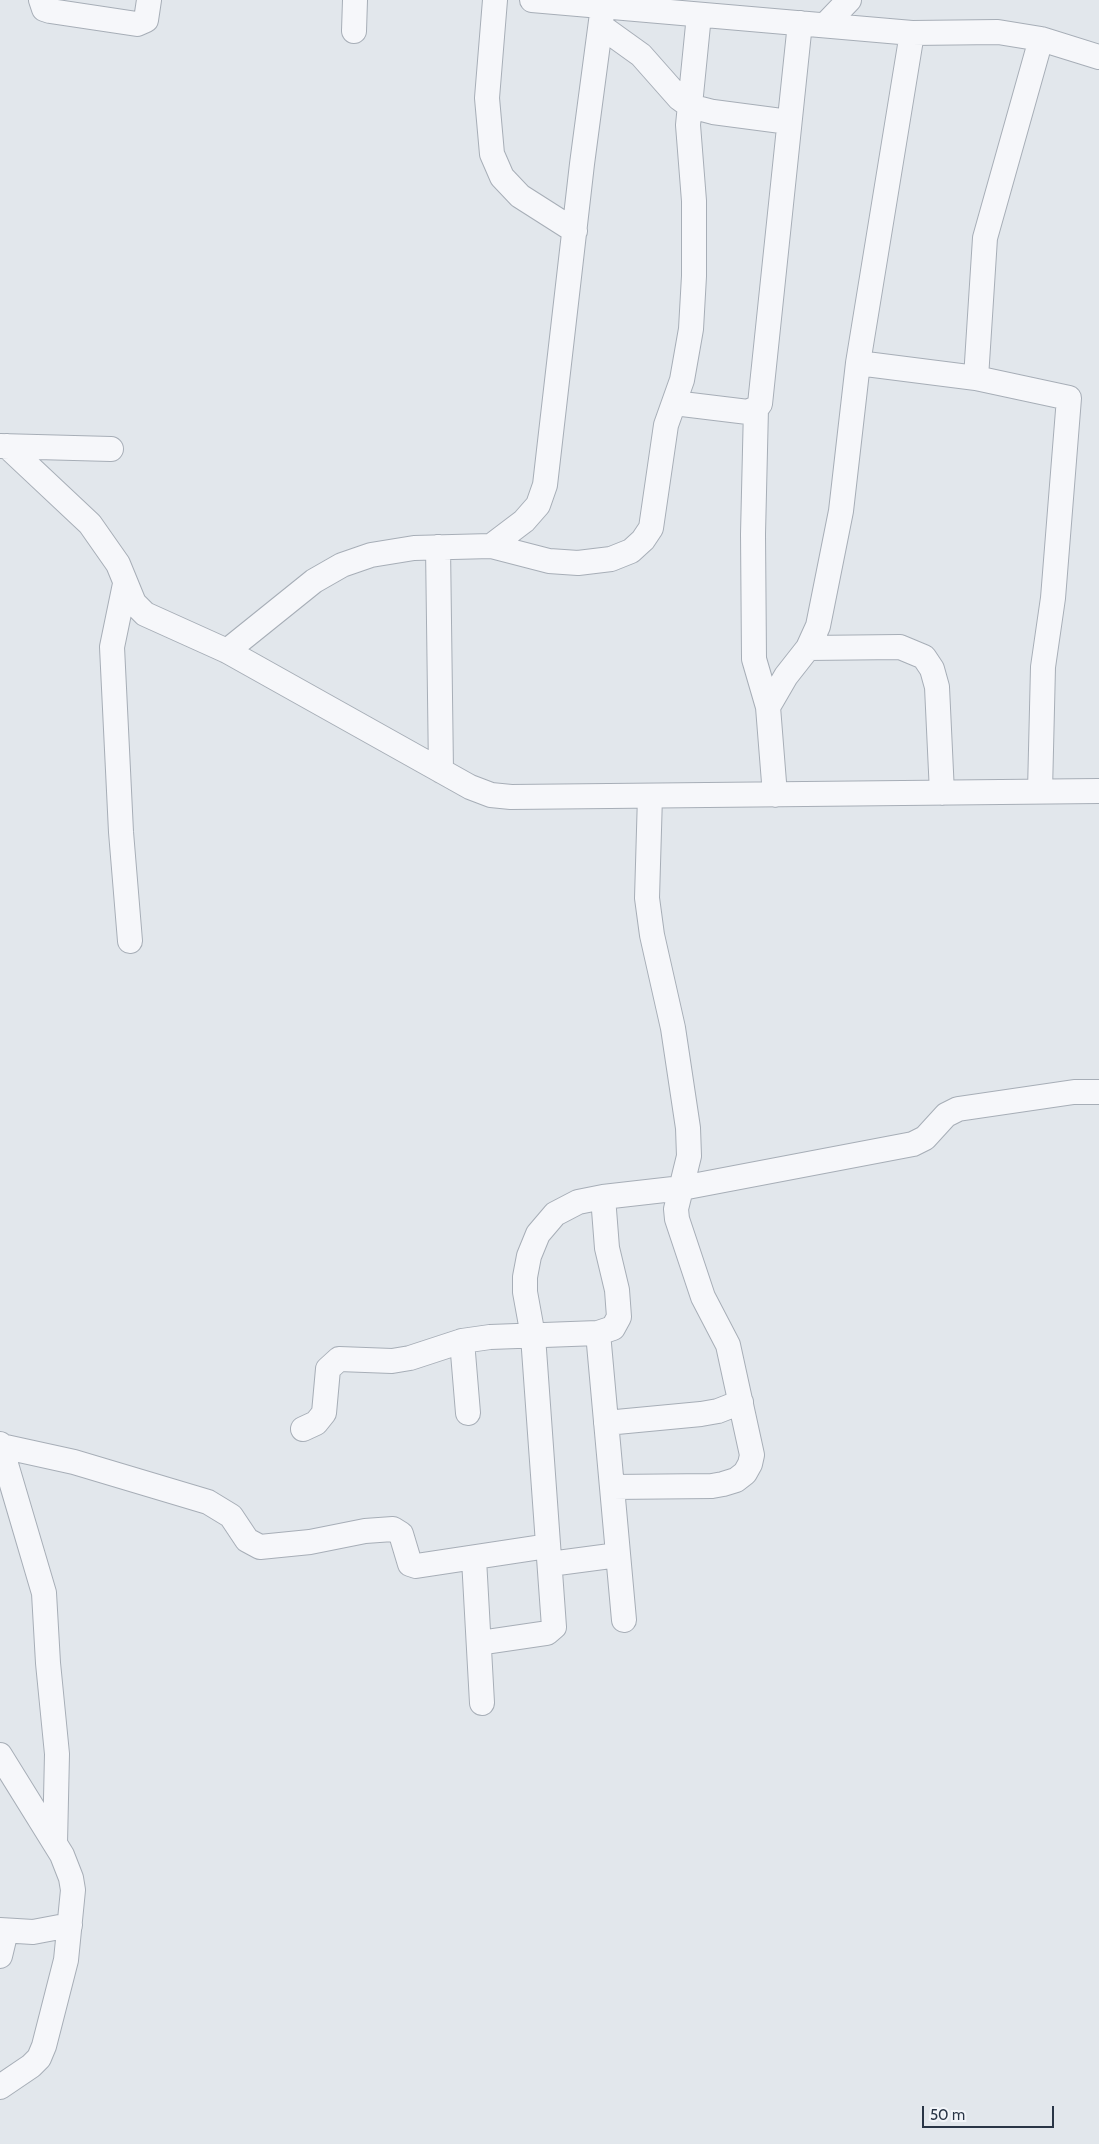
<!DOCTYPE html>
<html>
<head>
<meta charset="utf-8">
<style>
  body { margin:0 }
  #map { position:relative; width:1099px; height:2144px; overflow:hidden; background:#e2e7ec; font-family:Cabin,sans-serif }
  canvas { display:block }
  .scale { position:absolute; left:922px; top:2106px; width:132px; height:22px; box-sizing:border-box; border:2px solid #293546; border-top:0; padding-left:6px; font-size:15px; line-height:18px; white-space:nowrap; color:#293546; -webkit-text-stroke:4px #f2f5f9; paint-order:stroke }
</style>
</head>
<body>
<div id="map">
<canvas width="1099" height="2144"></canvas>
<div class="scale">50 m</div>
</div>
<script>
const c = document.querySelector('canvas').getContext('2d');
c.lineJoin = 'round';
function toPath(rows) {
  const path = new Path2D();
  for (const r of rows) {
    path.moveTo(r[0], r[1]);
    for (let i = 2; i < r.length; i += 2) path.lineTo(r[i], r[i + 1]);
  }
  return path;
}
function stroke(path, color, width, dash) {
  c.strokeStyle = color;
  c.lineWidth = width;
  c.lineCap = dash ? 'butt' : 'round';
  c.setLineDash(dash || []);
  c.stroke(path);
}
const minor = toPath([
  [41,0,44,9,50,11,137,24,146,20,149,0],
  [495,0,487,98,492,154,502,177,520,196,575,231],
  [532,0,912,33,998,32,1041,39,1099,57],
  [826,24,849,0],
  [602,27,641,55,679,98,690,106,713,112,789,122],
  [354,31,355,0],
  [858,363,976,378,1069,398,1053,598,1043,667,1040,791],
  [976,378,985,238,1041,39],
  [674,403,748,412,756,408,760,404,800,23],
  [756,408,753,534,754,659,768,707,775,795],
  [0,446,111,449],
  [7,446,90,524,118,564,134,603,145,614,227,651,470,787,491,795,511,797,1099,791],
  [491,546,524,521,538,505,545,485,582,164,603,6],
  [438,547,441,771],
  [125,584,112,647,121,832,130,941],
  [808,648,900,647,924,657,932,669,937,687,942,793],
  [227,651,314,581,342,565,371,555,414,548,491,546,549,561,578,563,611,559,631,551,643,540,651,528,666,425,682,380,691,329,694,276,694,201,688,125,699,15],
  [768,707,786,676,808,648,818,626,841,511,858,363,912,33],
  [598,1333,624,1620],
  [462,1341,468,1413],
  [606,1423,701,1414,718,1411,741,1402],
  [303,1429,316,1423,324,1413,328,1369,339,1359,392,1361,410,1358,462,1341,490,1337,598,1333,613,1328,619,1317,617,1290,607,1248,603,1197],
  [0,1444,44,1593,48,1663,57,1754,55,1843],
  [1,1446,74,1462,208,1502,231,1516,247,1540,260,1547,310,1542,365,1531,393,1529,401,1534,410,1564,416,1566,548,1546],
  [612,1487,712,1486,723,1484,736,1480,745,1473,750,1464,752,1455,728,1345,703,1297,677,1219,676,1209,689,1156,688,1128,673,1028,652,935,647,898,650,796],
  [474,1559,482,1703],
  [550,1564,618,1555],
  [479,1643,547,1633,554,1627,533,1336,525,1292,525,1277,529,1256,538,1234,555,1214,578,1202,603,1197,682,1188,913,1144,925,1138,946,1115,958,1109,1074,1092,1099,1092],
  [0,1755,62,1855,71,1878,73,1890,66,1960,44,2046,39,2058,31,2066,0,2087],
  [0,1930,33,1932,70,1925],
  [0,1956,6,1931]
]);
stroke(minor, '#a7aeb7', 26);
stroke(minor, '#f6f7fa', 24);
</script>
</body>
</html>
